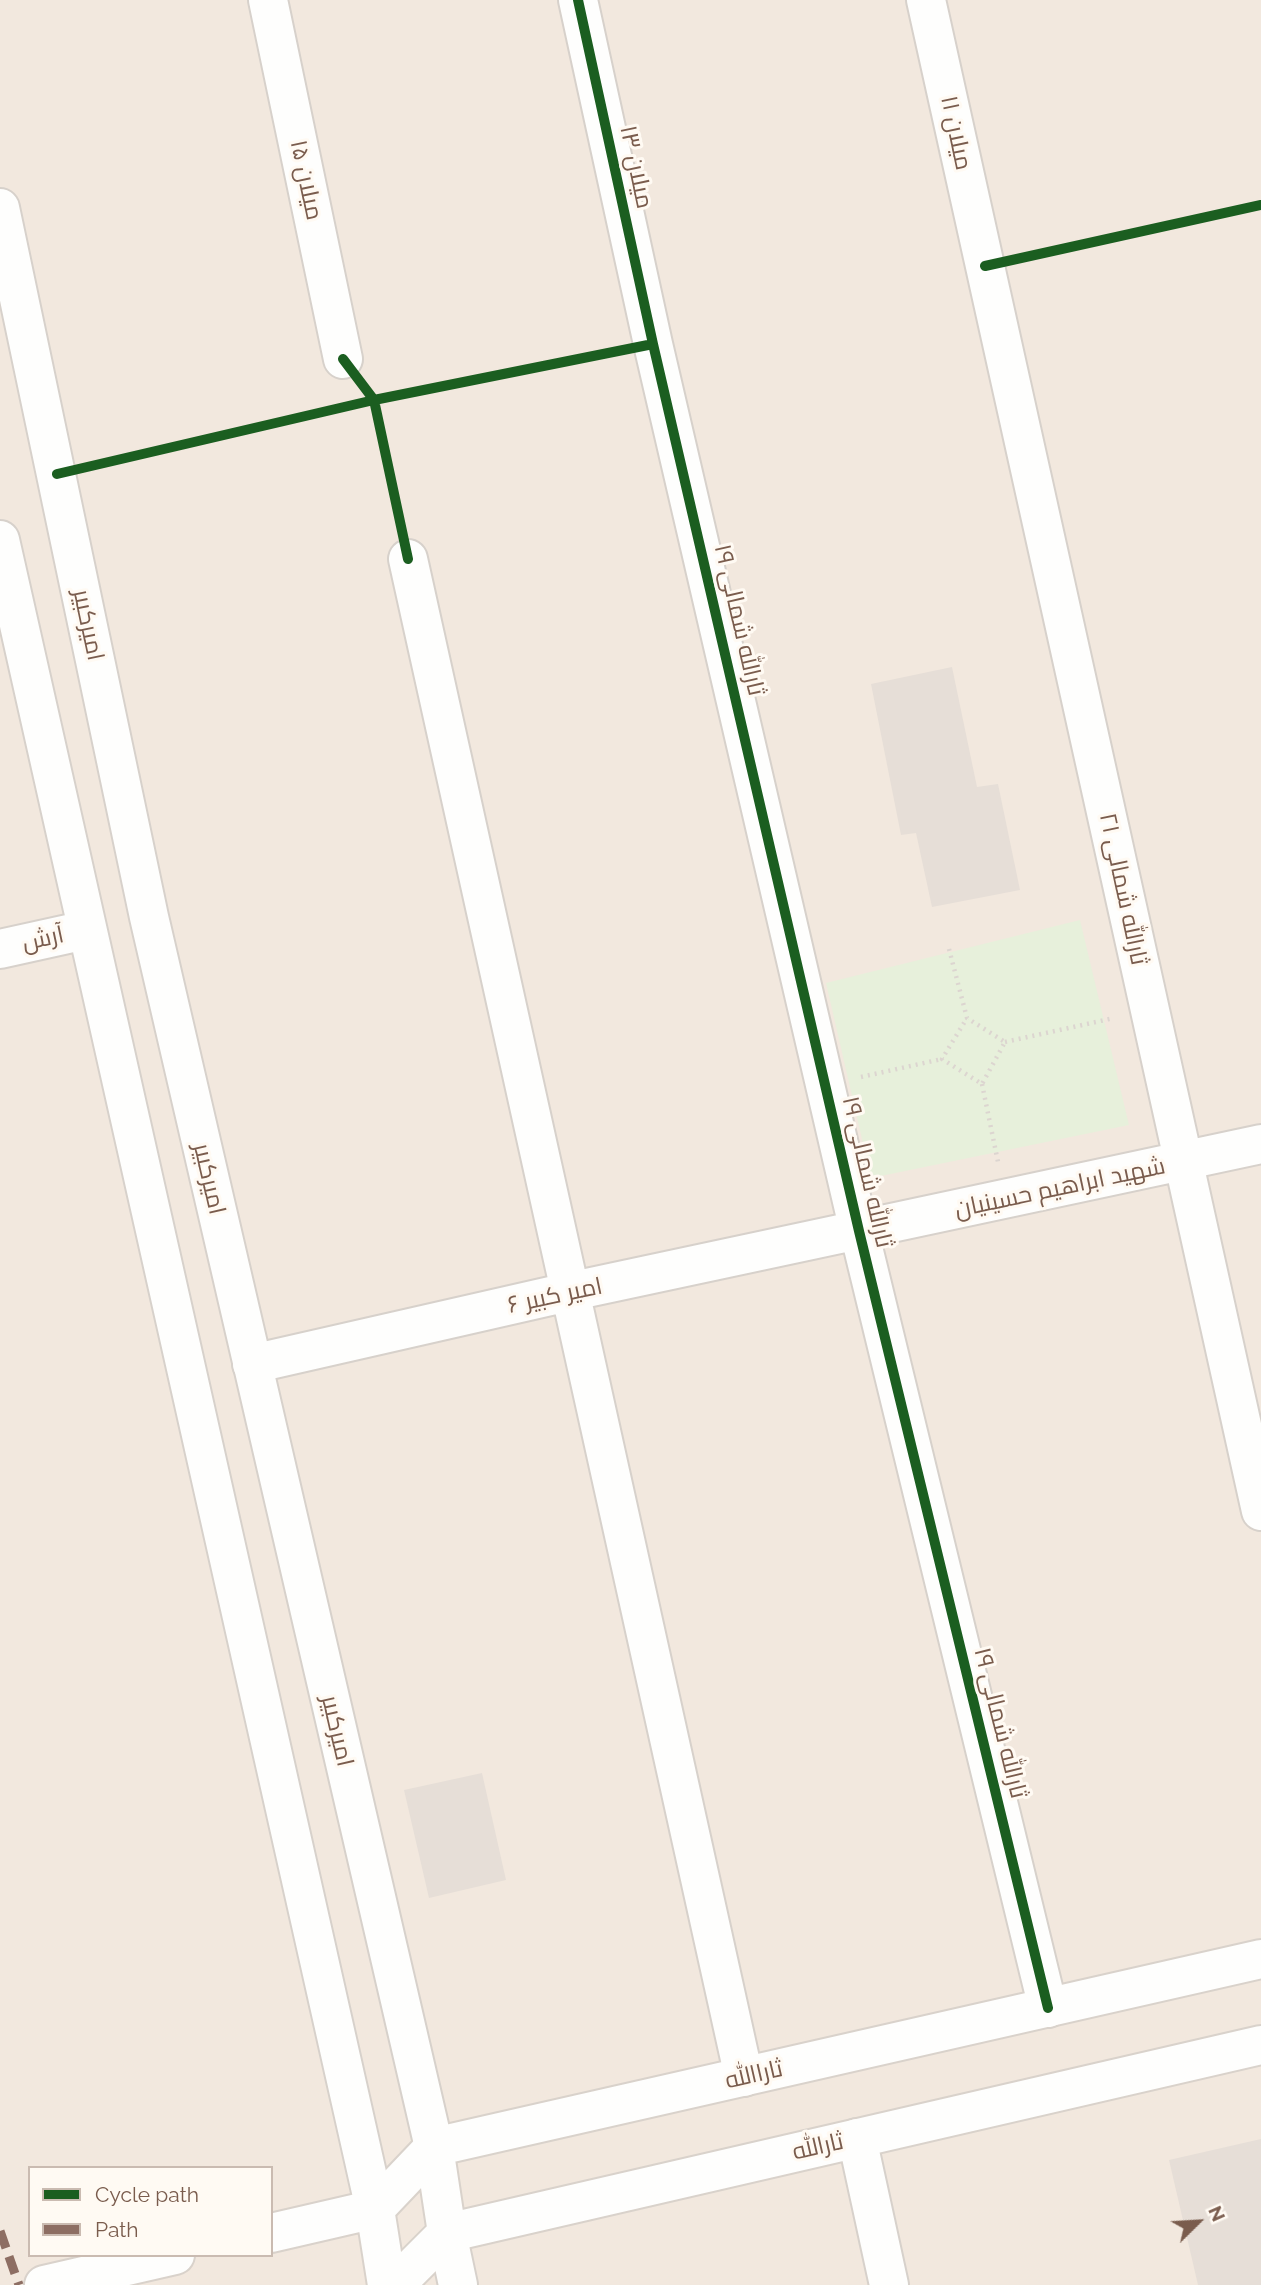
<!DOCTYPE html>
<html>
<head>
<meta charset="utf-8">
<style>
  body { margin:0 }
  #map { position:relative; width:1261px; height:2285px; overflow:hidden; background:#f9f5f0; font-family:Raleway,sans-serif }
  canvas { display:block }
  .legend { position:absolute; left:28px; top:2166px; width:245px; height:91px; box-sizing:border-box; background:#fffaf3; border:2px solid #cabbb1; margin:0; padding:9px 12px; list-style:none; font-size:21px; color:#7a5c4d }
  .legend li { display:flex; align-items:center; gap:14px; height:35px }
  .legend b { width:35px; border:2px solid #cabbb1 }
  .north { position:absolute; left:1163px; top:2187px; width:70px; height:70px; -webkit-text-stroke:5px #fffaf3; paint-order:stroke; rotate:66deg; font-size:19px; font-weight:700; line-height:28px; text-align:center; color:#7a5c4d }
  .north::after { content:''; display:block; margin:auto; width:24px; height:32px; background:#7a5c4d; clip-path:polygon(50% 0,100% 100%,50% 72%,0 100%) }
</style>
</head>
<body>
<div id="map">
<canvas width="1261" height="2285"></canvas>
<ul class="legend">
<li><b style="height:9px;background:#1b5e20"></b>Cycle path</li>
<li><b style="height:9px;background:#8d6e63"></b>Path</li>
</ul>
<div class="north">N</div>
</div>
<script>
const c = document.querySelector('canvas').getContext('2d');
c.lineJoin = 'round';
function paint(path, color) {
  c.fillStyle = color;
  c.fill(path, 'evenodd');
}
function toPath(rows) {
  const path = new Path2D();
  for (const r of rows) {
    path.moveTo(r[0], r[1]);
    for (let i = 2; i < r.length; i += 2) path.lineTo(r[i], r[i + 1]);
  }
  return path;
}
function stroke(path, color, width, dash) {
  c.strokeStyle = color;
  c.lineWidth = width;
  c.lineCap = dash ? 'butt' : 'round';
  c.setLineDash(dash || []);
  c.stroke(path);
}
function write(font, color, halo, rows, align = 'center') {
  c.font = font + ' Raleway,Cairo,sans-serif';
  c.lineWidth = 6;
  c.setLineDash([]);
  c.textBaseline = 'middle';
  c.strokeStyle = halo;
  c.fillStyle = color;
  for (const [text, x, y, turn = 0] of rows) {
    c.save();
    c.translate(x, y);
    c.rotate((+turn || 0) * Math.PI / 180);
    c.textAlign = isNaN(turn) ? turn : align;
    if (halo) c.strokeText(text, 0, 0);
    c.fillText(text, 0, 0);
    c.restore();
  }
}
paint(toPath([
  [0,0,1261,0,1261,2285,0,2285],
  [30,2168,271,2168,271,2255,30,2255]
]), '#f2e8de');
paint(toPath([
  [1080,920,1129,1125,871,1178,826,983]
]), '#e7f0db');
paint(toPath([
  [952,667,977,787,998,784,1020,890,932,907,916,833,901,835,871,684],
  [482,1773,506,1880,429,1898,404,1790],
  [1261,2139,1261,2285,1198,2285,1169,2160]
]), '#e6ded7');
const minor = toPath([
  [268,0,343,359],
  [578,0,653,344,859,1231,1048,2008],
  [926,0,1261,1511],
  [408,559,744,2077],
  [0,949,86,930],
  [252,1364,568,1292,1261,1144],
  [857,2138,889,2285]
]);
const tertiary = toPath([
  [0,208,149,917,434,2147],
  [0,540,375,2209],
  [447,2233,458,2285]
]);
const secondary = toPath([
  [434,2147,447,2233],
  [375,2209,387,2285],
  [271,2233,375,2209,434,2147,1261,1959],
  [44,2285,175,2255],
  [395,2285,447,2233,1261,2045]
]);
stroke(minor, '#d7d1cb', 42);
stroke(tertiary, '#d7d1cb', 42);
stroke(secondary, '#d9d2cb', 42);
stroke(toPath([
  [949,949,967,1018,1005,1042,982,1084,942,1059,967,1018],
  [1005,1042,1114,1018],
  [861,1077,942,1059],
  [982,1084,998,1162]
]), '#dcd5d0', 4.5, [2, 5]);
stroke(minor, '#fefefd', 38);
stroke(tertiary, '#fefefd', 38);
stroke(secondary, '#fefefd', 38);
stroke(toPath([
  [0,2231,19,2285]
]), '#8d6e63', 9, [18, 9]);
stroke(toPath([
  [578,0,653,344,859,1231,1048,2008],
  [985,266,1261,205],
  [343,359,374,400,408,559],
  [57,474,374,400,653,344]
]), '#1b5e20', 10);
write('24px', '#7a5c4d', '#fffaf3', [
  ["میلان ۱۱",956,133,78],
  ["میلان ۱۳",636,167,78],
  ["میلان ۱۵",306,180,78],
  ["ثارالله شمالی ۱۹",739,620,77],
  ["امیرکبیر",88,625,78],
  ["ثارالله شمالی ۲۱",1123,889,78],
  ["آرش",43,939,-12],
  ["ثارالله شمالی ۱۹",867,1172,77],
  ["امیرکبیر",209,1179,77],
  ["شهید ابراهیم حسینیان",1060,1188,-12],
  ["امیر کبیر ۶",555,1296,-12],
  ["ثارالله شمالی ۱۹",1000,1723,76],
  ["امیرکبیر",337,1731,77],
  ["ثاراالله",754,2075,-13],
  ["ثارالله",818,2147,-13]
]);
</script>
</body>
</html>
